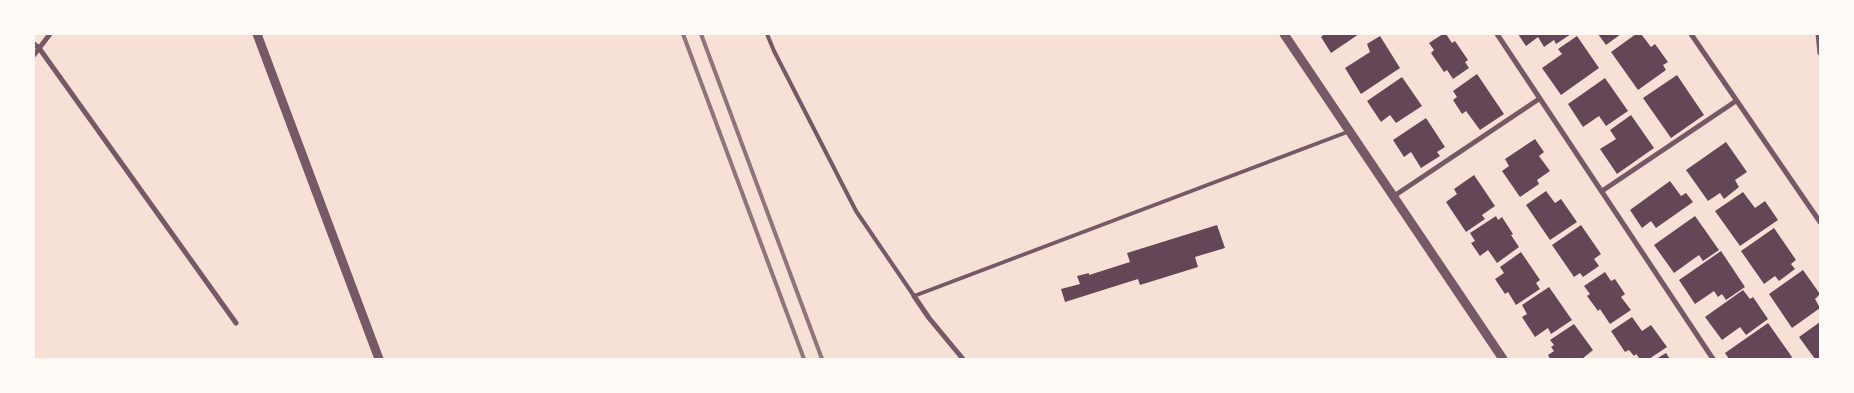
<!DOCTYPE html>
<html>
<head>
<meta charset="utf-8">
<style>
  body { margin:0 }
  #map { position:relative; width:1854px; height:393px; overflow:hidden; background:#f7e1d7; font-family:"Space Grotesk",sans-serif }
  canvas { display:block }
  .frame { position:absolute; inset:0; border:35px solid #fffaf5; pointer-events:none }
</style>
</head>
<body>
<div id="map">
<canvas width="1854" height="393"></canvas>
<div class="frame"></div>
</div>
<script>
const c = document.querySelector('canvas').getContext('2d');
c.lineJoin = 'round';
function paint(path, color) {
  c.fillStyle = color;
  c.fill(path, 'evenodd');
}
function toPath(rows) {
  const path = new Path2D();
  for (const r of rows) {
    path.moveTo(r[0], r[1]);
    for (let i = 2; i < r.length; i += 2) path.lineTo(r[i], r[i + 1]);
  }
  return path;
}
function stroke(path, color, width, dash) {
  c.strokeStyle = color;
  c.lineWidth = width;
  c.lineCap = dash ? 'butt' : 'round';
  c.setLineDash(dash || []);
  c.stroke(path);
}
paint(toPath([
  [1324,34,1359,34,1331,53,1321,37],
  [1443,34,1446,34,1452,43,1455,41,1468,60,1465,62,1469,68,1453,79,1447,70,1444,72,1431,53,1434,50,1429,43],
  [1518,34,1571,34,1556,44,1554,40,1544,47,1538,37,1526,46],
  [1598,34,1621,34,1606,45],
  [1636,34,1641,34,1651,47,1655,44,1668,62,1663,65,1666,70,1638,90,1611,52],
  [1380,36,1400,68,1361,94,1345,68,1370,52,1367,44],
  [1577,36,1599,68,1561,95,1542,68,1562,54,1558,49],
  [1477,74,1504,114,1480,130,1466,111,1462,114,1453,100,1457,97,1453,91],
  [1677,75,1704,115,1671,138,1643,98],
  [1402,77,1422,106,1396,123,1390,115,1381,122,1367,101],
  [1605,78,1628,111,1606,126,1599,116,1583,127,1568,104],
  [1631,115,1654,148,1617,174,1600,149,1616,139,1610,130],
  [1426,118,1445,147,1437,152,1440,156,1421,168,1411,152,1404,157,1393,140],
  [1535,139,1544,152,1539,156,1550,171,1537,180,1539,184,1520,197,1502,171,1509,166,1505,159],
  [1726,142,1747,172,1735,180,1739,187,1724,199,1720,193,1708,201,1686,170],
  [1474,175,1495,206,1482,215,1485,219,1466,232,1446,202,1457,194,1454,189],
  [1670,181,1681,196,1686,193,1693,202,1656,228,1651,221,1642,228,1630,210],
  [1546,191,1555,203,1561,199,1577,222,1550,240,1526,205],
  [1743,192,1755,208,1765,201,1778,220,1740,246,1715,211],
  [1496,216,1498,220,1502,217,1513,234,1511,235,1519,247,1497,263,1488,250,1480,256,1471,243,1475,241,1470,233],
  [1695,216,1719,250,1703,261,1699,255,1674,273,1654,245],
  [1217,225,1225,248,1195,257,1198,267,1140,285,1138,279,1065,302,1061,289,1080,284,1077,276,1089,273,1089,275,1130,262,1127,253],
  [1581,225,1601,254,1594,259,1599,266,1583,277,1580,273,1574,277,1552,245],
  [1774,228,1796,260,1791,264,1795,269,1779,281,1775,276,1764,284,1741,251],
  [1721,251,1745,287,1726,300,1722,294,1718,297,1714,291,1695,304,1679,280],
  [1521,252,1540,280,1536,283,1540,289,1516,305,1508,292,1505,294,1495,279,1504,273,1500,267],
  [1803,270,1820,294,1815,299,1820,308,1792,328,1769,294],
  [1605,272,1611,281,1615,279,1625,294,1621,297,1631,310,1610,324,1600,309,1598,311,1587,296,1590,294,1584,286],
  [1549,287,1572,320,1551,334,1548,328,1535,337,1522,317,1527,314,1522,305],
  [1743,290,1750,299,1753,297,1768,319,1746,335,1740,327,1722,340,1705,317],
  [1632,317,1642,331,1651,325,1667,347,1649,359,1640,359,1636,354,1634,356,1629,350,1625,352,1611,331],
  [1820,322,1820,359,1815,359,1799,337],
  [1768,323,1792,357,1790,359,1729,359,1725,353],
  [1574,324,1593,350,1582,359,1550,359,1548,355,1554,351,1551,347,1554,345,1550,340],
  [1666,353,1670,359,1656,359]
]), '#644757');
stroke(toPath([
  [767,34,774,51,856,211,914,296,1350,131]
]), '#755966', 4);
stroke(toPath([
  [1497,34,1713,359],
  [1691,34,1820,222],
  [1818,34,1820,53],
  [34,44,39,48,236,323],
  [34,55,50,34],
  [1602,191,1736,101],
  [1394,196,1539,99],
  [914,296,929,318,963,359]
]), '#755966', 5);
stroke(toPath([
  [257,34,379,359],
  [1284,34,1503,359]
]), '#755966', 9);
stroke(toPath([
  [683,34,804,359],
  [701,34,822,359]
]), '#8f747c', 4);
</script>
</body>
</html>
